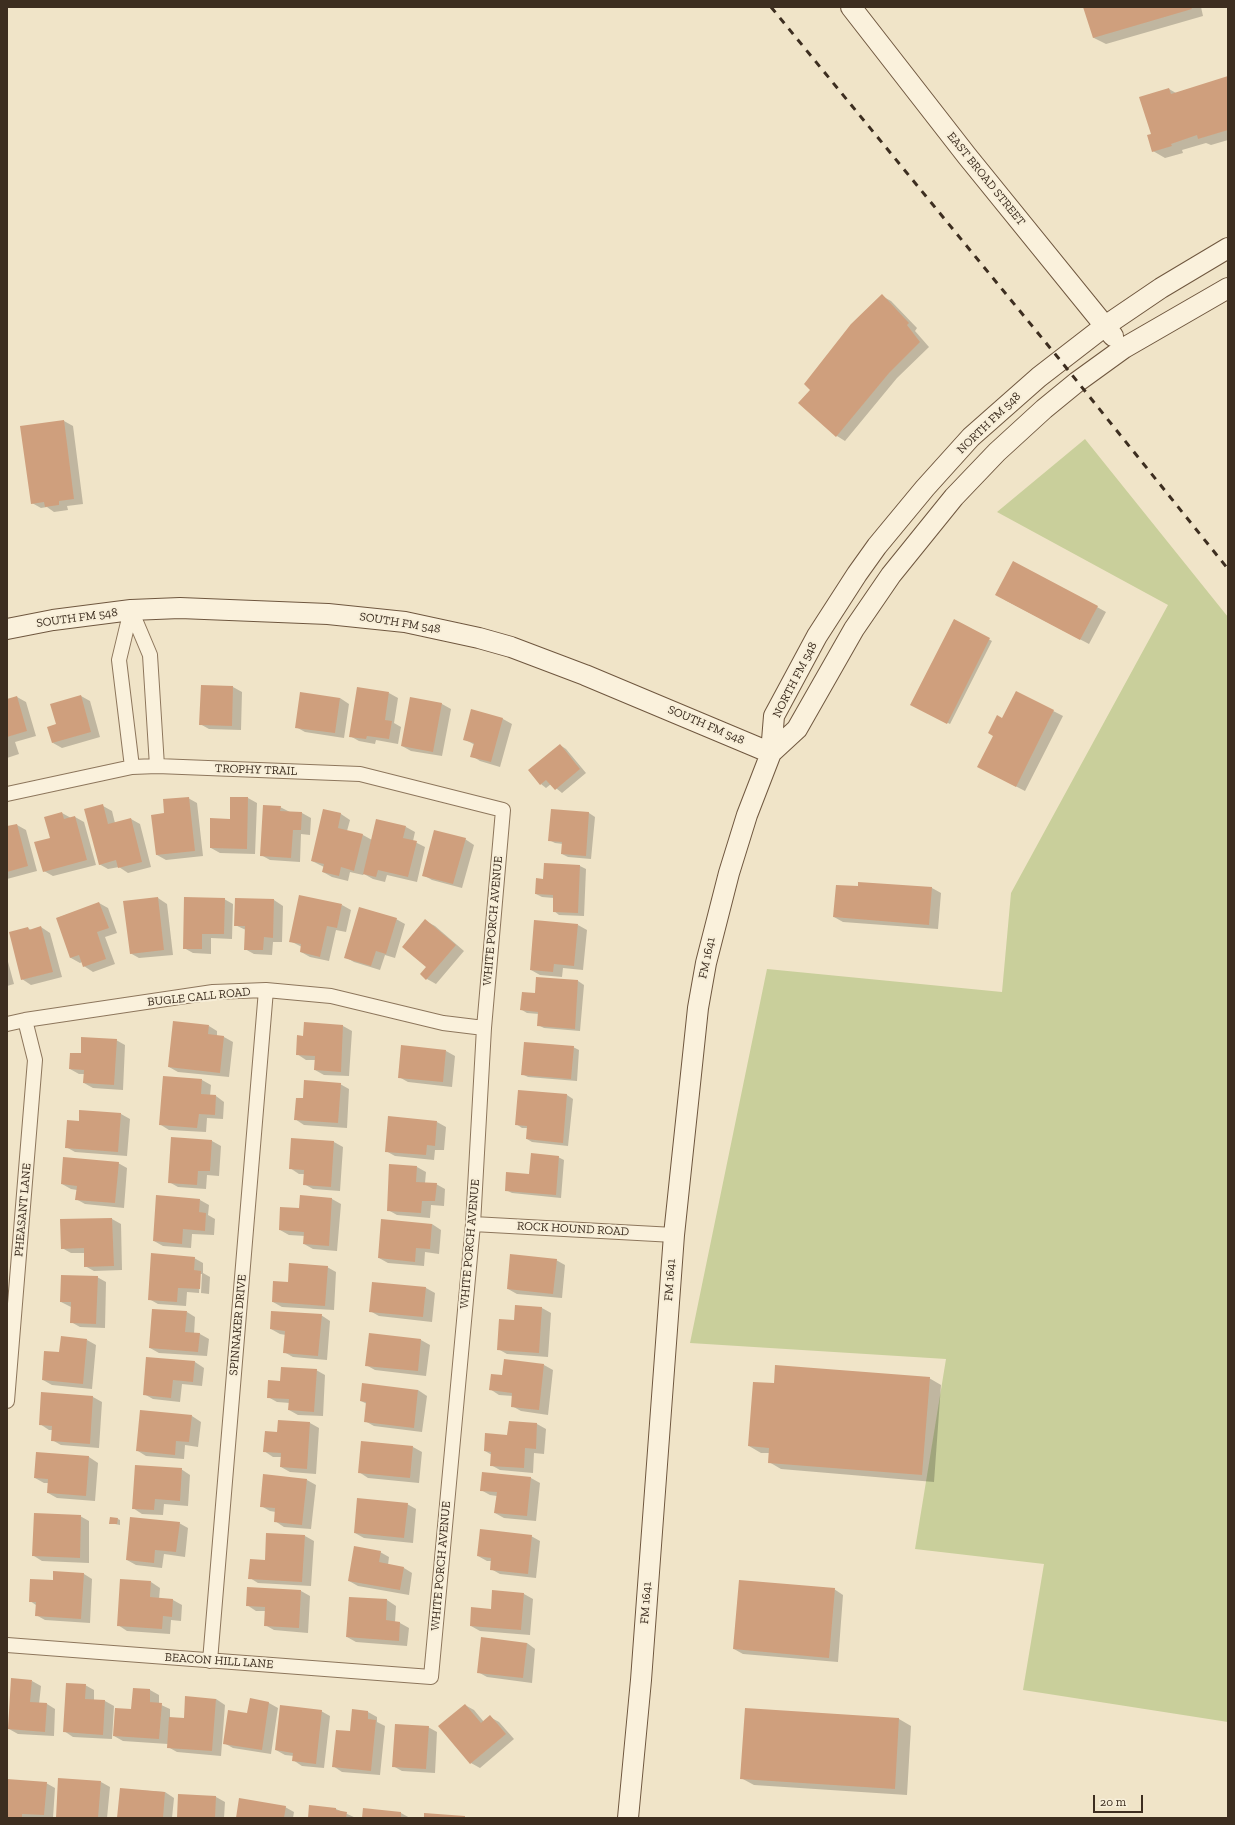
<!DOCTYPE html>
<html>
<head>
<meta charset="utf-8">
<style>
  body { margin:0 }
  #map { position:relative; width:1235px; height:1825px; overflow:hidden; background:#f0e4c8; font-family:"Zilla Slab",serif }
  canvas { display:block }
  .frame { position:absolute; inset:0; border:8px solid #3d2e20; pointer-events:none }
  .scale { position:absolute; left:1093px; top:1795px; width:50px; height:18px; box-sizing:border-box; border:2px solid #3d2e20; border-top:0; padding-left:5px; font-size:12px; line-height:14px; white-space:nowrap; color:#3d2e20; -webkit-text-stroke:3px #f7eed8; paint-order:stroke }
</style>
</head>
<body>
<div id="map">
<canvas width="1235" height="1825"></canvas>
<div class="frame"></div>
<div class="scale">20 m</div>
</div>
<script>
const c = document.querySelector('canvas').getContext('2d');
c.lineJoin = 'round';
function paint(path, color) {
  c.fillStyle = color;
  c.fill(path, 'evenodd');
}
function toPath(rows) {
  const path = new Path2D();
  for (const r of rows) {
    path.moveTo(r[0], r[1]);
    for (let i = 2; i < r.length; i += 2) path.lineTo(r[i], r[i + 1]);
  }
  return path;
}
function stroke(path, color, width, dash) {
  c.strokeStyle = color;
  c.lineWidth = width;
  c.lineCap = dash ? 'butt' : 'round';
  c.setLineDash(dash || []);
  c.stroke(path);
}
function write(font, color, halo, rows, align = 'center') {
  c.font = font + ' "Zilla Slab",serif';
  c.lineWidth = 4;
  c.setLineDash([]);
  c.textBaseline = 'middle';
  c.strokeStyle = halo;
  c.fillStyle = color;
  for (const [text, x, y, turn = 0] of rows) {
    c.save();
    c.translate(x, y);
    c.rotate((+turn || 0) * Math.PI / 180);
    c.textAlign = isNaN(turn) ? turn : align;
    if (halo) c.strokeText(text, 0, 0);
    c.fillText(text, 0, 0);
    c.restore();
  }
}
paint(toPath([
  [1085,439,1228,617,1228,1722,1023,1690,1044,1564,915,1549,946,1359,690,1343,767,969,1002,992,1011,893,1168,605,997,512]
]), '#c9cf9b');
paint(toPath([
  [1085,7,1201,7,1203,16,1106,44,1094,38],
  [1228,77,1228,140,1211,145,1206,143,1182,150,1183,153,1165,158,1153,151,1152,134,1169,89,1176,93],
  [882,296,891,301,917,328,915,331,929,347,897,378,845,441,837,436,799,403,811,390],
  [64,421,73,426,83,504,67,506,68,510,54,512,47,507,41,508,32,503],
  [1005,600,1097,607,1106,612,1089,644],
  [954,621,992,641,950,724,912,705],
  [233,687,242,692,241,730,209,729,200,724],
  [1016,692,1063,716,1025,791,988,772,1003,720],
  [389,693,398,698,394,723,401,727,398,744,376,740,375,744,359,741,350,736],
  [81,696,90,701,100,737,62,748,53,743,57,725],
  [17,697,26,702,36,736,15,742,19,754,7,758,7,700],
  [340,698,349,704,344,738,305,732,296,727],
  [411,698,442,704,451,709,442,756,411,751,402,746],
  [472,710,503,719,512,724,500,767,480,761,472,756,475,745,464,739],
  [560,745,566,749,586,773,562,793,551,784,546,788,541,784],
  [188,798,197,803,203,856,166,860,157,855,165,814],
  [248,798,257,803,255,854,220,853,211,848],
  [103,806,112,811,115,823,131,819,140,824,151,867,128,873,119,867,108,869,99,864],
  [280,807,290,812,302,813,311,818,310,835,301,834,300,862,270,860,261,855],
  [324,810,341,814,350,820,347,831,363,835,372,840,406,827,415,832,413,841,425,847,417,882,387,875,385,882,373,879,364,874,363,875,350,872,348,881,332,877,323,872,324,867,312,861],
  [552,810,589,813,595,817,591,859,568,857,562,854,563,844,555,843,549,840],
  [62,813,71,818,75,817,84,822,96,865,53,876,44,871,51,839],
  [17,825,26,830,37,871,7,879,7,827],
  [465,839,474,845,462,888,432,880,423,875],
  [545,864,580,866,586,869,584,916,559,915,554,911,554,898,542,897,536,894,544,880],
  [932,888,941,893,938,929,843,922,834,917],
  [158,898,167,904,173,955,139,958,130,953],
  [224,899,233,904,232,939,211,938,211,954,193,953,184,948],
  [236,899,274,900,283,906,282,942,273,942,272,955,254,954,245,949,246,930,235,925],
  [99,903,108,908,117,933,105,937,115,964,93,972,84,966,82,962,80,963,71,958,57,918],
  [342,905,351,910,346,932,336,930,329,961,310,957,301,952,302,947,290,941],
  [396,919,405,924,395,958,385,955,380,970,354,962,345,957],
  [426,921,435,926,464,951,436,984,427,979],
  [578,925,587,930,583,970,563,968,562,977,540,975,531,970],
  [41,927,50,933,62,977,31,985,22,979,28,928,31,930],
  [7,958,14,984,7,986],
  [578,981,584,985,580,1031,544,1028,538,1025,539,1014,527,1013,522,1010],
  [305,1023,343,1026,352,1031,349,1076,324,1075,315,1070,316,1060,306,1060,297,1054,304,1037],
  [209,1026,217,1031,217,1036,224,1037,233,1042,229,1077,178,1072,169,1067],
  [116,1040,125,1045,123,1090,93,1088,84,1083,85,1074,79,1074,70,1069,81,1054],
  [573,1047,579,1050,577,1081,528,1077,522,1074],
  [446,1051,455,1056,452,1087,408,1082,399,1077],
  [202,1080,211,1085,210,1096,216,1096,224,1102,223,1119,207,1118,206,1132,169,1130,161,1125],
  [340,1084,349,1089,347,1128,304,1125,295,1119,304,1099],
  [519,1091,567,1095,573,1099,568,1146,532,1142,527,1139,528,1128,522,1128,516,1124],
  [121,1114,130,1119,127,1156,75,1152,66,1147,80,1122],
  [437,1122,446,1127,444,1150,435,1150,434,1160,395,1156,386,1151],
  [172,1138,212,1141,221,1146,219,1176,207,1175,206,1189,178,1187,169,1182],
  [292,1139,334,1142,343,1147,340,1191,313,1189,304,1184,305,1174,299,1174,290,1168],
  [558,1157,564,1160,561,1198,512,1193,506,1190],
  [118,1163,127,1168,124,1208,85,1204,76,1199,77,1190,71,1189,62,1184],
  [417,1167,426,1172,425,1183,436,1184,445,1189,444,1206,431,1205,430,1218,397,1215,388,1210],
  [301,1196,332,1199,341,1204,337,1251,313,1249,304,1244,305,1236,289,1235,280,1230,300,1209],
  [200,1200,209,1205,208,1215,215,1219,214,1235,192,1234,191,1248,163,1246,154,1241],
  [112,1219,121,1224,122,1270,94,1271,85,1266,85,1253,71,1253,62,1248,61,1220],
  [432,1224,441,1230,439,1254,425,1252,424,1266,388,1263,379,1258],
  [194,1258,203,1263,203,1273,210,1277,209,1294,201,1293,202,1274,200,1274,199,1293,187,1292,186,1306,158,1304,149,1299],
  [556,1260,565,1265,562,1298,517,1294,508,1289],
  [327,1267,336,1272,334,1310,282,1307,273,1302,289,1283],
  [97,1277,106,1282,105,1328,80,1327,71,1322,71,1307,61,1302],
  [373,1283,426,1288,435,1293,432,1322,379,1316,370,1311],
  [542,1308,551,1313,548,1357,507,1354,498,1349,514,1321],
  [187,1312,195,1317,194,1334,200,1334,209,1339,207,1356,159,1353,150,1348],
  [321,1315,330,1321,327,1360,293,1357,284,1352,286,1335,280,1334,271,1329],
  [87,1340,96,1345,92,1389,52,1385,43,1380],
  [421,1340,430,1345,426,1376,375,1370,366,1365],
  [147,1358,195,1362,204,1368,202,1386,182,1384,180,1402,153,1399,144,1394],
  [544,1365,553,1370,548,1415,521,1411,512,1406,513,1396,499,1395,490,1389,503,1376],
  [316,1370,325,1375,323,1416,298,1415,289,1410,290,1403,277,1402,268,1397,281,1382],
  [929,1378,941,1385,934,1482,781,1469,769,1462,770,1453,761,1453,749,1446,775,1384],
  [418,1390,427,1396,422,1432,374,1426,365,1421,367,1404,361,1401],
  [42,1393,93,1397,102,1402,99,1448,61,1445,52,1440,53,1430,49,1430,40,1424],
  [192,1416,201,1422,198,1447,185,1445,184,1459,146,1456,138,1451],
  [279,1421,310,1423,319,1428,316,1474,290,1472,281,1467,281,1457,273,1457,264,1451,278,1433],
  [509,1422,537,1424,546,1429,544,1454,534,1453,533,1473,500,1470,491,1465,492,1455,485,1451,508,1436],
  [413,1447,422,1452,419,1483,368,1478,359,1472],
  [37,1453,89,1457,98,1463,95,1501,57,1498,48,1493,49,1483,44,1483,35,1478],
  [181,1469,190,1475,188,1506,164,1504,163,1515,142,1514,133,1508],
  [531,1478,540,1483,536,1521,504,1518,495,1513,497,1496,490,1495,481,1490],
  [307,1480,316,1485,311,1529,284,1527,275,1521,276,1512,270,1511,261,1506],
  [407,1504,416,1509,413,1543,364,1538,355,1533],
  [80,1516,89,1521,89,1563,42,1561,34,1556],
  [118,1519,120,1520,120,1525,110,1523],
  [179,1523,188,1528,185,1557,164,1554,162,1568,136,1565,127,1560],
  [305,1536,314,1541,311,1586,258,1583,250,1578],
  [531,1536,540,1541,536,1578,500,1574,491,1569,492,1561,487,1561,478,1556],
  [380,1552,389,1557,388,1565,404,1568,412,1573,409,1595,358,1586,349,1581],
  [84,1574,92,1579,90,1623,45,1620,36,1615,36,1605,30,1601,54,1582],
  [151,1582,160,1588,159,1599,173,1600,182,1605,181,1621,171,1620,170,1634,127,1631,118,1625],
  [248,1588,301,1591,310,1596,308,1633,274,1630,265,1625,266,1611,256,1611,247,1605],
  [834,1589,843,1595,838,1662,743,1654,734,1649],
  [524,1594,533,1599,530,1635,480,1631,471,1626,492,1610],
  [387,1600,396,1606,395,1622,400,1623,409,1628,407,1646,356,1642,347,1637],
  [527,1643,535,1649,532,1683,487,1677,478,1672],
  [32,1681,41,1686,39,1704,47,1704,55,1709,54,1736,18,1734,9,1729],
  [85,1685,94,1690,94,1700,105,1701,114,1706,112,1739,73,1737,64,1731],
  [134,1689,150,1690,159,1695,159,1704,170,1709,170,1718,185,1720,216,1699,225,1705,221,1756,177,1752,168,1747,168,1744,123,1741,114,1736,132,1710],
  [250,1700,269,1703,278,1708,271,1754,233,1748,224,1743,248,1714],
  [465,1705,474,1710,484,1722,490,1717,499,1722,514,1739,480,1768,471,1763],
  [746,1709,899,1719,911,1726,907,1795,754,1785,741,1778],
  [353,1710,368,1712,377,1717,377,1722,385,1726,380,1775,342,1772,333,1766,351,1732],
  [321,1711,330,1716,324,1768,302,1766,293,1760,294,1756,285,1755,276,1750],
  [428,1727,437,1732,435,1773,402,1771,393,1766],
  [7,1780,46,1783,55,1788,53,1818,7,1818],
  [101,1782,110,1787,107,1818,57,1818],
  [121,1789,165,1792,174,1798,172,1818,118,1818],
  [179,1795,216,1797,225,1802,224,1818,178,1818],
  [285,1807,294,1812,293,1818,237,1818],
  [336,1809,356,1818,309,1818],
  [401,1813,410,1818,363,1818]
]), '#0003');
paint(toPath([
  [1083,7,1191,7,1192,9,1093,38],
  [1228,76,1228,130,1198,139,1197,135,1171,144,1172,146,1152,152,1147,135,1151,134,1139,97,1169,88,1171,94],
  [882,294,909,323,907,325,920,342,889,373,836,437,798,403,810,390,804,384,851,324],
  [64,420,74,499,59,501,59,505,45,507,44,502,31,504,20,426],
  [1013,561,1098,606,1080,640,995,595],
  [954,619,990,638,947,724,910,705],
  [201,685,233,686,232,726,199,725],
  [357,687,389,692,385,720,392,721,389,739,367,736,366,739,349,737],
  [1016,691,1054,710,1016,787,977,767,993,736,988,733,997,715,1002,718],
  [300,692,340,698,335,733,295,728],
  [81,695,91,732,52,743,47,727,56,724,50,704],
  [17,696,27,731,7,737,7,699],
  [410,697,442,703,433,752,401,746],
  [471,709,503,718,491,762,470,757,474,743,463,740],
  [560,744,580,769,555,790,546,780,540,785,528,770],
  [189,797,195,851,156,855,151,815,164,813,163,799],
  [230,797,248,797,247,849,210,848,210,818,230,819],
  [103,804,108,824,131,818,142,862,118,868,116,860,99,865,84,809],
  [263,805,281,806,280,811,302,812,301,830,293,830,291,858,260,856],
  [323,809,341,813,338,828,363,834,354,871,341,867,339,876,322,872,324,864,311,861],
  [551,809,589,812,586,856,561,854,562,842,548,841],
  [62,812,64,819,75,816,87,860,43,872,34,842,50,838,44,817],
  [376,819,406,826,403,838,417,841,408,877,378,870,376,877,363,874],
  [17,824,28,866,7,872,7,826],
  [434,830,466,838,453,884,422,876],
  [544,863,580,865,578,913,553,912,553,895,535,894,536,878,543,879],
  [858,882,932,887,929,925,833,917,836,885,858,886],
  [299,895,342,904,337,928,327,926,320,957,300,952,301,944,289,942],
  [158,897,164,950,130,954,123,901],
  [184,897,225,898,224,934,202,934,202,949,183,949],
  [235,898,274,899,273,938,264,937,263,950,244,950,245,926,234,926],
  [99,902,109,928,97,932,106,959,83,967,79,955,70,958,56,918],
  [359,907,397,918,386,954,376,951,371,966,344,958],
  [425,919,456,945,426,980,420,974,426,967,402,947],
  [534,920,578,924,574,966,554,964,553,972,530,970],
  [41,926,53,972,21,980,9,932,28,927,29,930],
  [536,977,578,980,575,1029,537,1026,538,1012,520,1010,522,992,535,993],
  [173,1021,209,1025,208,1034,224,1036,220,1073,168,1067],
  [304,1022,343,1025,341,1072,314,1070,315,1056,296,1055,297,1035,303,1036],
  [81,1037,117,1039,114,1085,83,1083,84,1070,69,1069,70,1053,81,1053],
  [524,1042,574,1046,571,1079,521,1075],
  [401,1045,446,1050,443,1082,398,1078],
  [163,1076,202,1079,201,1094,216,1095,215,1115,199,1114,197,1128,159,1125],
  [304,1080,341,1083,338,1123,294,1120,296,1098,303,1098],
  [518,1090,567,1094,563,1143,526,1139,527,1126,515,1125],
  [79,1110,121,1113,118,1152,65,1148,67,1120,79,1121],
  [388,1116,437,1121,435,1146,427,1145,426,1155,385,1152],
  [171,1137,212,1140,210,1171,198,1171,197,1185,168,1183],
  [291,1138,334,1141,331,1187,303,1185,304,1170,289,1169],
  [531,1153,559,1156,556,1195,505,1191,506,1172,529,1174],
  [63,1157,119,1162,115,1203,75,1200,77,1186,61,1184],
  [389,1164,417,1166,416,1182,437,1183,435,1201,422,1201,421,1213,387,1211],
  [156,1195,200,1199,199,1212,206,1213,205,1231,183,1229,182,1244,153,1241],
  [300,1195,332,1198,329,1246,303,1244,304,1232,279,1230,280,1207,299,1208],
  [112,1218,114,1266,84,1267,84,1248,61,1249,60,1219],
  [381,1219,432,1224,430,1249,416,1248,415,1262,378,1258],
  [151,1253,195,1257,194,1270,201,1271,200,1289,178,1288,177,1302,148,1300],
  [510,1254,557,1259,553,1294,507,1289],
  [289,1263,328,1266,325,1306,272,1302,273,1281,288,1282],
  [61,1275,98,1276,96,1324,70,1323,71,1302,60,1302],
  [372,1282,426,1287,423,1317,369,1312],
  [515,1305,542,1307,539,1353,497,1350,499,1319,514,1320],
  [152,1309,187,1311,185,1332,200,1333,198,1352,149,1348],
  [271,1311,322,1314,318,1356,283,1353,285,1331,270,1329],
  [369,1333,421,1339,418,1371,365,1366],
  [61,1336,87,1339,83,1384,42,1380,44,1351,59,1352],
  [146,1357,195,1361,193,1382,173,1380,171,1398,143,1395],
  [504,1359,544,1364,539,1410,511,1407,512,1393,489,1390,491,1374,502,1375],
  [775,1365,930,1377,922,1475,768,1463,769,1448,748,1446,753,1382,774,1383],
  [281,1367,317,1369,314,1412,288,1410,289,1399,267,1398,268,1380,280,1381],
  [362,1383,418,1390,414,1428,364,1422,366,1402,360,1401],
  [41,1392,93,1396,90,1444,51,1441,52,1426,39,1425],
  [140,1410,192,1415,189,1442,176,1441,175,1455,136,1451],
  [278,1420,310,1422,307,1469,280,1467,281,1453,263,1452,265,1431,277,1432],
  [509,1421,537,1423,536,1449,525,1448,524,1468,490,1466,491,1452,484,1451,485,1433,507,1435],
  [361,1441,413,1446,410,1478,358,1473],
  [36,1452,89,1456,86,1496,47,1493,48,1479,34,1478],
  [135,1465,182,1468,180,1501,155,1499,154,1510,132,1509],
  [482,1472,531,1477,527,1516,494,1513,497,1492,480,1491],
  [263,1474,307,1479,302,1525,274,1522,275,1508,260,1507],
  [357,1498,408,1503,404,1538,354,1533],
  [34,1513,81,1515,80,1558,32,1556],
  [110,1517,118,1518,117,1524,109,1524],
  [130,1517,180,1522,176,1552,155,1550,154,1563,126,1560],
  [480,1529,532,1535,528,1574,490,1570,491,1558,477,1556],
  [266,1533,305,1535,302,1582,248,1579,250,1559,265,1560],
  [354,1546,381,1551,379,1562,404,1567,400,1590,348,1581],
  [53,1571,84,1573,81,1619,35,1616,36,1602,29,1602,30,1579,53,1580],
  [120,1579,151,1581,150,1597,173,1599,172,1617,163,1616,162,1629,117,1626],
  [739,1580,835,1588,829,1658,733,1649],
  [247,1587,301,1590,299,1628,264,1626,265,1607,246,1606],
  [492,1590,524,1593,521,1630,470,1626,471,1607,491,1609],
  [349,1597,387,1599,386,1620,400,1622,399,1641,346,1637],
  [481,1637,527,1643,523,1678,477,1673],
  [11,1678,32,1680,30,1702,47,1703,45,1732,8,1729],
  [66,1683,86,1684,85,1699,105,1700,103,1735,63,1732],
  [133,1688,150,1689,150,1702,162,1703,159,1739,113,1736,115,1708,131,1709],
  [185,1696,216,1699,212,1751,167,1748,169,1717,184,1718],
  [250,1698,269,1702,262,1750,223,1744,228,1710,247,1713],
  [465,1704,481,1723,490,1715,506,1734,470,1764,438,1726],
  [280,1705,322,1710,316,1764,292,1761,293,1753,275,1750],
  [745,1708,899,1718,895,1789,740,1779],
  [352,1709,368,1711,368,1719,376,1720,371,1771,332,1767,336,1730,350,1731],
  [395,1724,429,1726,426,1769,392,1767],
  [58,1778,101,1781,98,1818,56,1818],
  [7,1779,47,1782,44,1815,22,1814,22,1818,7,1818],
  [120,1788,165,1792,163,1818,117,1818],
  [178,1794,216,1796,215,1818,177,1818],
  [239,1798,286,1806,284,1818,236,1818],
  [309,1805,336,1808,336,1810,347,1812,346,1818,308,1818],
  [363,1808,401,1812,401,1818,362,1818],
  [424,1813,465,1816,465,1818,424,1818]
]), '#cf9f7d');
const street = toPath([
  [131,610,150,655,157,766],
  [131,610,119,660,132,767],
  [7,794,132,767,157,766,360,774,503,810,484,1028,473,1224,431,1677,7,1645],
  [7,1024,25,1020,213,992,266,990,331,996,443,1023,484,1028],
  [473,1224,674,1235],
  [7,1401,35,1060,25,1020],
  [210,1661,266,990]
]);
const secondary = toPath([
  [851,7,967,156,1113,336],
  [7,629,53,620,131,610,180,608,328,614,405,622,479,638,511,647,585,675,771,753],
  [771,753,797,729,854,629,891,575,954,497,997,452,1044,409,1077,382,1124,348,1228,288],
  [628,1818,641,1680,674,1235,698,1008,706,963,729,873,747,815,771,753,774,716,817,636,857,574,877,546,925,488,971,437,1039,377,1105,326,1161,288,1228,248]
]);
stroke(street, '#8d765c', 16);
stroke(secondary, '#6f573f', 22);
stroke(street, '#faf1dc', 14);
stroke(secondary, '#faf1dc', 20);
stroke(toPath([
  [771,7,1060,360,1228,569]
]), '#3d2e20', 3, [7, 7]);
write('12px', '#3d2e20', '#f7eed8', [
  ["EAST BROAD STREET",986,179,51],
  ["NORTH FM 548",989,423,-44],
  ["SOUTH FM 548",77,618,-8],
  ["SOUTH FM 548",400,623,9],
  ["NORTH FM 548",795,680,-63],
  ["SOUTH FM 548",706,725,23],
  ["TROPHY TRAIL",256,770,2],
  ["WHITE PORCH AVENUE",493,921,-85],
  ["FM 1641",707,958,-78],
  ["BUGLE CALL ROAD",199,997,-6],
  ["PHEASANT LANE",23,1210,-85],
  ["ROCK HOUND ROAD",573,1229,3],
  ["WHITE PORCH AVENUE",470,1244,-85],
  ["FM 1641",670,1280,-86],
  ["SPINNAKER DRIVE",238,1325,-85],
  ["WHITE PORCH AVENUE",441,1566,-85],
  ["FM 1641",646,1603,-86],
  ["BEACON HILL LANE",219,1661,4]
]);
</script>
</body>
</html>
